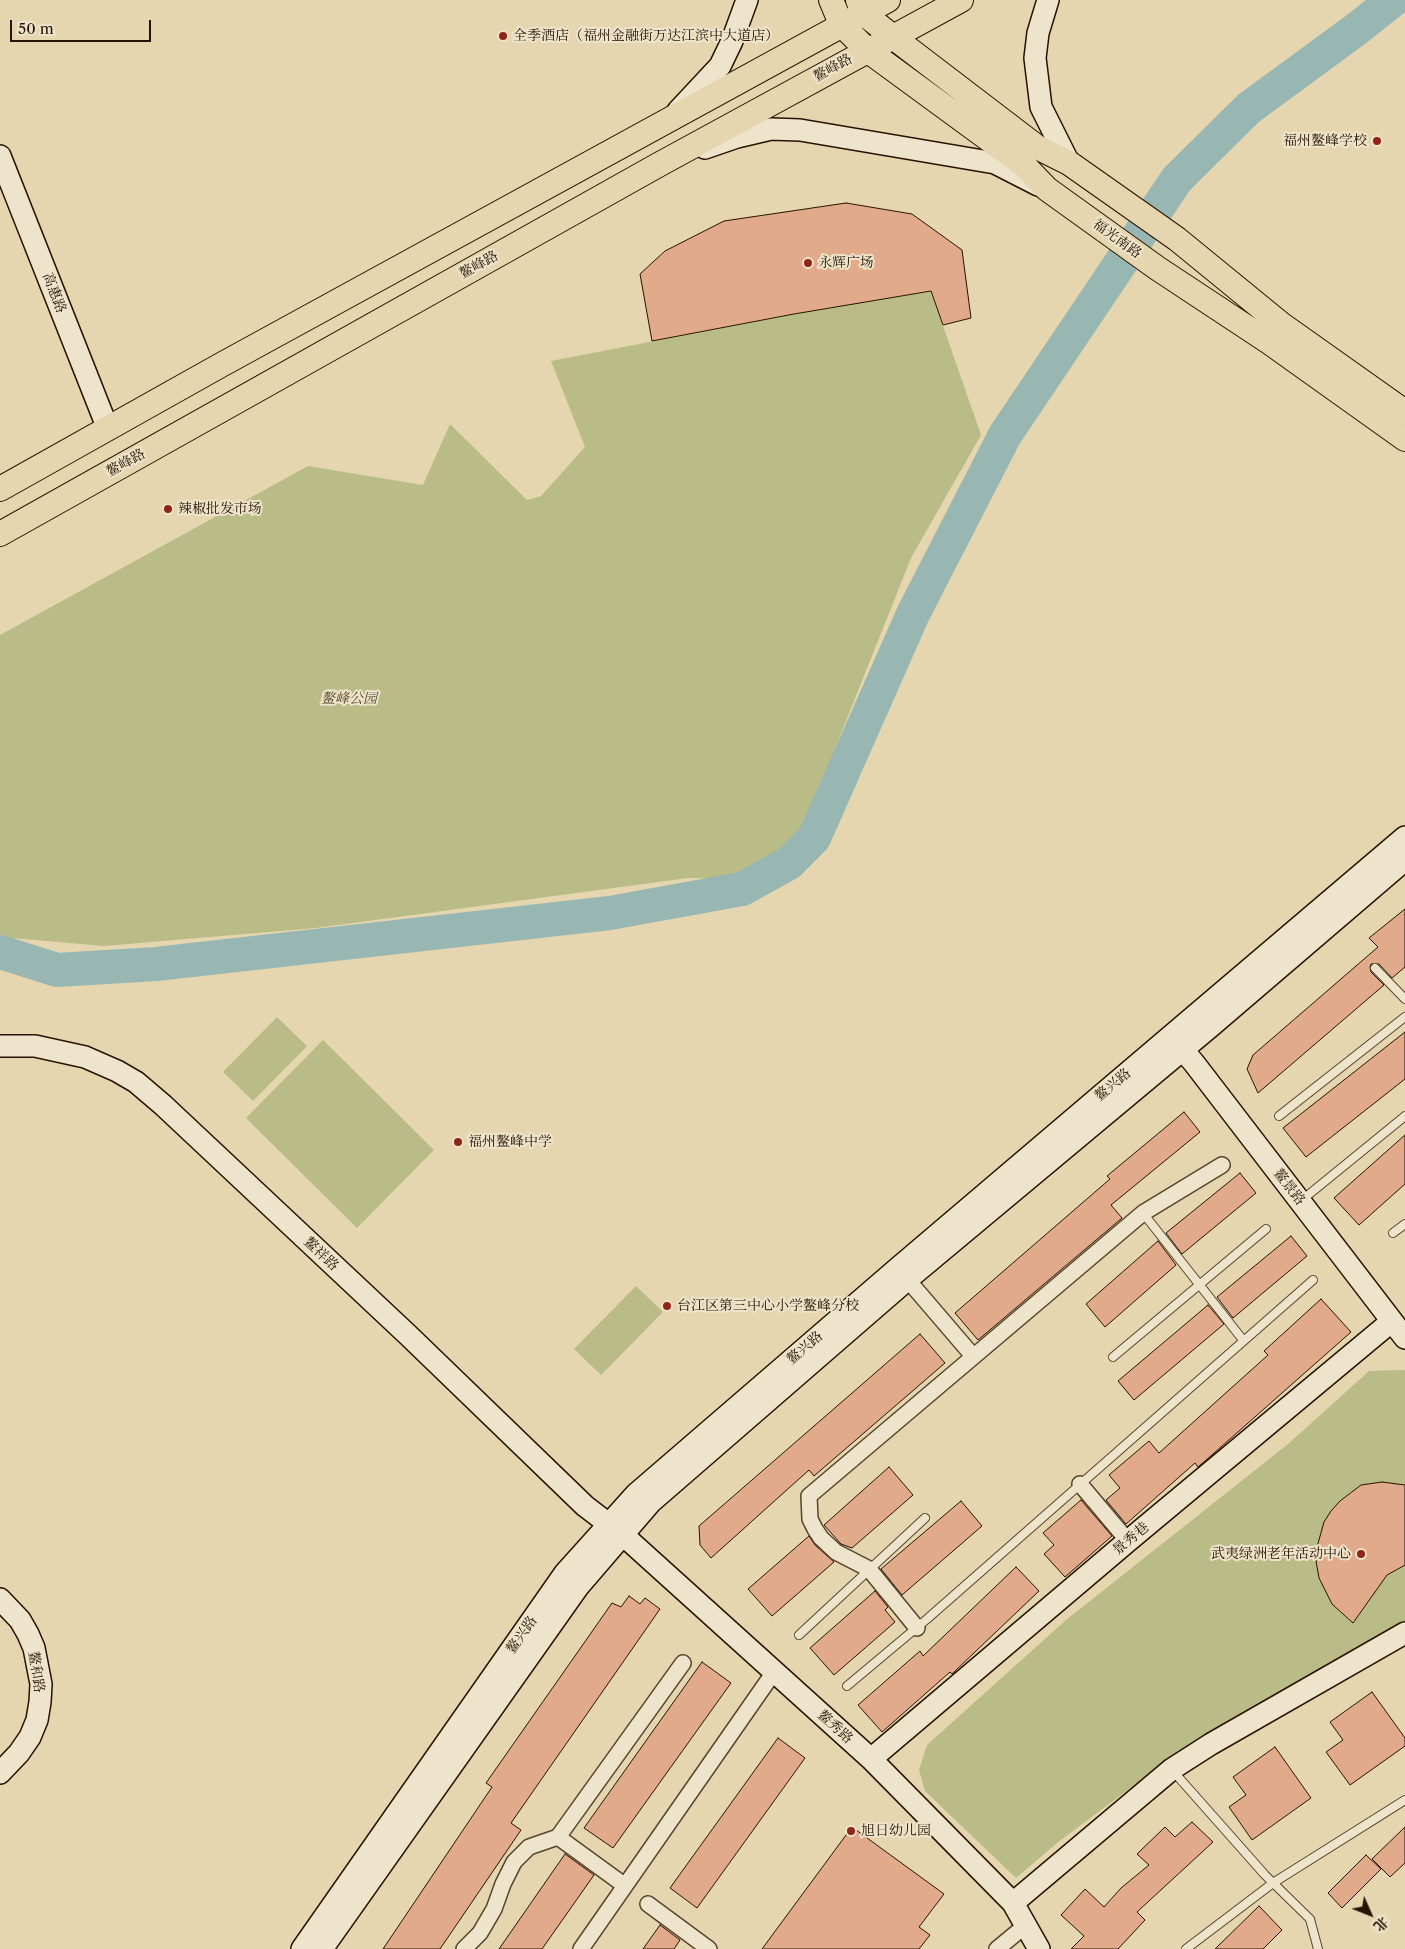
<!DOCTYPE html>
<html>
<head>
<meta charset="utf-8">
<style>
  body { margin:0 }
  #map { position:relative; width:1405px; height:1949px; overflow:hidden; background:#e5d6af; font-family:"Libre Caslon Text","Noto Serif SC",serif }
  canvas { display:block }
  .north { position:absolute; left:1345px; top:1889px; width:50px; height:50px; -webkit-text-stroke:4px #eee4cb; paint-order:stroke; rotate:134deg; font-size:14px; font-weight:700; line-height:20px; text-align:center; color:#271300 }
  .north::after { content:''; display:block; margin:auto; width:18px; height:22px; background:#271300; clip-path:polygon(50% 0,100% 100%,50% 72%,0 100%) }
  .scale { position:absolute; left:10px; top:20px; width:141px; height:22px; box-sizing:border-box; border:2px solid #271300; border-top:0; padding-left:6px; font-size:15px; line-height:18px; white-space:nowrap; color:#271300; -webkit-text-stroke:4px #eee4cb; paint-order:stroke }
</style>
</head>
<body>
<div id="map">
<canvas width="1405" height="1949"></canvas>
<div class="north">北</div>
<div class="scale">50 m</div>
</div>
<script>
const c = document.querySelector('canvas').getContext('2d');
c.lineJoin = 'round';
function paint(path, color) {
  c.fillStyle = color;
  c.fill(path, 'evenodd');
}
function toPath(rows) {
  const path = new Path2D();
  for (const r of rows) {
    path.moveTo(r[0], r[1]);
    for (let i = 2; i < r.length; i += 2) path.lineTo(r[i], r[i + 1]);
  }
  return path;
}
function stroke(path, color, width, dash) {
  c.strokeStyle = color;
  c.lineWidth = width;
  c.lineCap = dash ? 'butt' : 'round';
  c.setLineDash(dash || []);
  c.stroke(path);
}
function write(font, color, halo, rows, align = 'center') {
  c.font = font + ' "Libre Caslon Text","Noto Serif SC",serif';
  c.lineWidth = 4;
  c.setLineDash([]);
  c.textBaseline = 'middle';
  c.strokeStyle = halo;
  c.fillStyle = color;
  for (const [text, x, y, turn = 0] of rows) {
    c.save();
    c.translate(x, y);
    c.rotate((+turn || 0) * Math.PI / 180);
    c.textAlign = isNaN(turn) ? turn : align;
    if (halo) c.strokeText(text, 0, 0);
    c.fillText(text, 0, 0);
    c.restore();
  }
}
paint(toPath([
  [931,291,981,435,911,558,803,829,789,846,757,868,743,875,726,879,688,878,316,928,104,946,0,937,0,635,308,466,423,485,450,424,527,500,541,496,585,447,551,361,794,314],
  [277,1017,307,1046,253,1101,223,1072],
  [323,1040,434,1150,357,1228,246,1118],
  [636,1286,663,1312,601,1375,574,1349],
  [1405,1370,1405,1622,1153,1771,1057,1843,1016,1878,925,1791,919,1770,927,1745,1066,1620,1288,1444,1369,1371]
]), '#babc87');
stroke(toPath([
  [0,952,57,970,156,964,610,913,742,889,789,863,814,838,913,614,1005,435,1177,179,1249,108,1358,28,1393,0]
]), '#98b7b3', 34);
const building = toPath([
  [846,203,912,214,962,250,971,318,943,325,931,291,794,314,652,341,640,274,665,251,724,221,846,203],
  [1405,909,1405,967,1392,978,1379,964,1371,964,1370,967,1371,972,1384,985,1258,1093,1247,1069,1253,1055,1378,947,1369,938,1405,909],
  [1405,1032,1405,1079,1306,1157,1283,1128,1405,1032],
  [1184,1112,1200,1132,1111,1205,1122,1218,978,1340,955,1313,1110,1179,1107,1176,1184,1112],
  [1405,1135,1405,1184,1359,1225,1334,1198,1405,1135],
  [1240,1173,1256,1193,1182,1254,1166,1233,1240,1173],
  [1291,1236,1307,1256,1233,1318,1217,1297,1291,1236],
  [1158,1241,1176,1265,1105,1327,1086,1304,1158,1241],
  [1321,1299,1351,1332,1213,1454,1198,1467,1195,1463,1126,1524,1106,1500,1120,1488,1109,1475,1149,1441,1159,1453,1268,1355,1264,1351,1321,1299],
  [1208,1305,1224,1324,1134,1400,1118,1381,1208,1305],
  [920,1334,945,1363,814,1476,809,1470,711,1558,700,1545,699,1526,920,1334],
  [889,1467,913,1495,852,1548,841,1544,824,1525,889,1467],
  [1382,1482,1405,1485,1405,1565,1387,1575,1353,1623,1332,1604,1319,1578,1316,1561,1317,1547,1324,1522,1331,1511,1340,1501,1361,1485,1382,1482],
  [1081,1500,1112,1536,1065,1577,1044,1554,1054,1545,1043,1533,1081,1500],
  [961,1501,982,1526,902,1595,881,1569,961,1501],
  [809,1536,815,1545,834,1562,772,1616,748,1589,809,1536],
  [1016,1567,1039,1591,954,1672,952,1674,950,1672,882,1732,858,1705,920,1651,923,1656,1016,1567],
  [875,1591,888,1607,885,1610,895,1622,834,1675,810,1648,875,1591],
  [629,1596,640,1604,645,1598,660,1609,511,1823,521,1830,440,1949,383,1949,492,1787,486,1783,612,1603,621,1607,629,1596],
  [702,1662,731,1683,613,1848,584,1828,702,1662],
  [1372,1692,1405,1738,1405,1746,1350,1785,1326,1752,1343,1740,1330,1722,1372,1692],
  [778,1738,805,1758,697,1908,670,1888,778,1738],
  [1275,1747,1311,1798,1252,1840,1229,1807,1246,1795,1233,1777,1275,1747],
  [1192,1822,1213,1842,1137,1912,1145,1920,1118,1949,1071,1949,1084,1936,1061,1915,1085,1889,1104,1907,1121,1888,1149,1865,1137,1854,1165,1827,1175,1837,1192,1822],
  [852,1827,944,1894,919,1927,930,1935,919,1949,762,1949,852,1827],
  [1405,1827,1405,1863,1390,1877,1372,1859,1405,1827],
  [565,1854,594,1875,542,1949,499,1949,565,1854],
  [1366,1855,1381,1869,1342,1908,1328,1893,1366,1855],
  [1259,1906,1282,1930,1263,1949,1215,1949,1259,1906],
  [660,1925,680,1940,674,1949,643,1949,660,1925]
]);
paint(building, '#e1aa8a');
stroke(building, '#271300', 1);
const lane = toPath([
  [1375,968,1405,999],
  [1279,1116,1405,1017],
  [1302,1200,1405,1116],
  [1143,1213,1243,1340],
  [1393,1233,1405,1224],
  [1113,1357,1266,1229],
  [799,1635,925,1518],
  [847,1686,927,1619,1313,1280],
  [1173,1771,1265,1875,1310,1919,1318,1949],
  [1186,1949,1273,1883,1405,1800]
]);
const street = toPath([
  [901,1272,973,1356],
  [1080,1484,1128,1541],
  [917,1628,869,1569,836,1552,821,1538,815,1529,810,1519,809,1496,1143,1213,1222,1165],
  [558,1837,624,1885],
  [648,1904,709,1949],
  [464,1949,480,1933,494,1909,503,1884,514,1862,529,1847,558,1837,683,1663],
  [581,1949,774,1672],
  [997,1949,1026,1925]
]);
const secondary = toPath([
  [1048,0,1038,33,1035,58,1041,107,1069,163],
  [678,111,720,66,732,41,747,0],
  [705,148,737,137,771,129,800,130,995,163,1038,185],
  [0,156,108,429],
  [1174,1040,1194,1063,1405,1338],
  [0,1046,35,1046,85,1057,117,1071,136,1082,163,1105,408,1335,585,1506,623,1535,871,1759,1013,1903,1039,1949],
  [0,1599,20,1620,28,1634,34,1648,41,1684,40,1702,37,1720,30,1737,19,1753,0,1773],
  [871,1759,1128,1541,1392,1321],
  [1013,1903,1172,1769,1211,1744,1405,1633],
  [302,1949,565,1573,636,1494,898,1268,1405,837],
  [322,1949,578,1587,651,1502,908,1279,1210,1027,1405,860]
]);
const primary = toPath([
  [831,0,841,24,867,50,1024,165,1047,189,1157,268,1269,342,1405,439],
  [858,0,863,13,893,37,1037,147,1069,163,1177,239,1281,324,1405,412],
  [0,489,221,365,888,0],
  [0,534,660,164,961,0]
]);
stroke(lane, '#56442c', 10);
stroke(street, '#56442c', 18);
stroke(secondary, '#271300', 24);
stroke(primary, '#271300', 26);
stroke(lane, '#eee4cb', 8);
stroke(street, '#eee4cb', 15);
stroke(secondary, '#eee4cb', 21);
stroke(primary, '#e5d6af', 24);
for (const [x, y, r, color] of [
  [503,36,5,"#8f2418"],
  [1377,141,5,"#8f2418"],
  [808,263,5,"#8f2418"],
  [168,509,5,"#8f2418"],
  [458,1142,5,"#8f2418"],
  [667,1306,5,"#8f2418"],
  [1361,1554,5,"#8f2418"],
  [851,1831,5,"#8f2418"]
]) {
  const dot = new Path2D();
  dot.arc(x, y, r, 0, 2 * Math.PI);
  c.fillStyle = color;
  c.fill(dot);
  stroke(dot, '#eee4cb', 2);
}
write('14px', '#271300', '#eee4cb', [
  ["全季酒店（福州金融街万达江滨中大道店）",513,36],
  ["福州鳌峰学校",1367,141,"right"],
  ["永辉广场",818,263],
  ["辣椒批发市场",178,509],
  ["福州鳌峰中学",468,1142],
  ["台江区第三中心小学鳌峰分校",677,1306],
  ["武夷绿洲老年活动中心",1351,1554,"right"],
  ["旭日幼儿园",861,1831]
], 'left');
write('14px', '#271300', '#eee4cb', [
  ["鳌峰路",833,68,-29],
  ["福光南路",1117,239,36],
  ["鳌峰路",479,265,-29],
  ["高惠路",54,293,69],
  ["鳌峰路",126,463,-29],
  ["鳌兴路",1113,1085,-40],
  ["鳌景路",1289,1187,52],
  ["鳌祥路",321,1254,43],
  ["鳌兴路",805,1348,-41],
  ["景秀巷",1131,1539,-40],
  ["鳌兴路",522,1635,-55],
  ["鳌和路",36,1672,81],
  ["鳌秀路",835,1727,42]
]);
write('italic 14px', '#534628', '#eee4cb', [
  ["鳌峰公园",349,699]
]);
</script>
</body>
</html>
